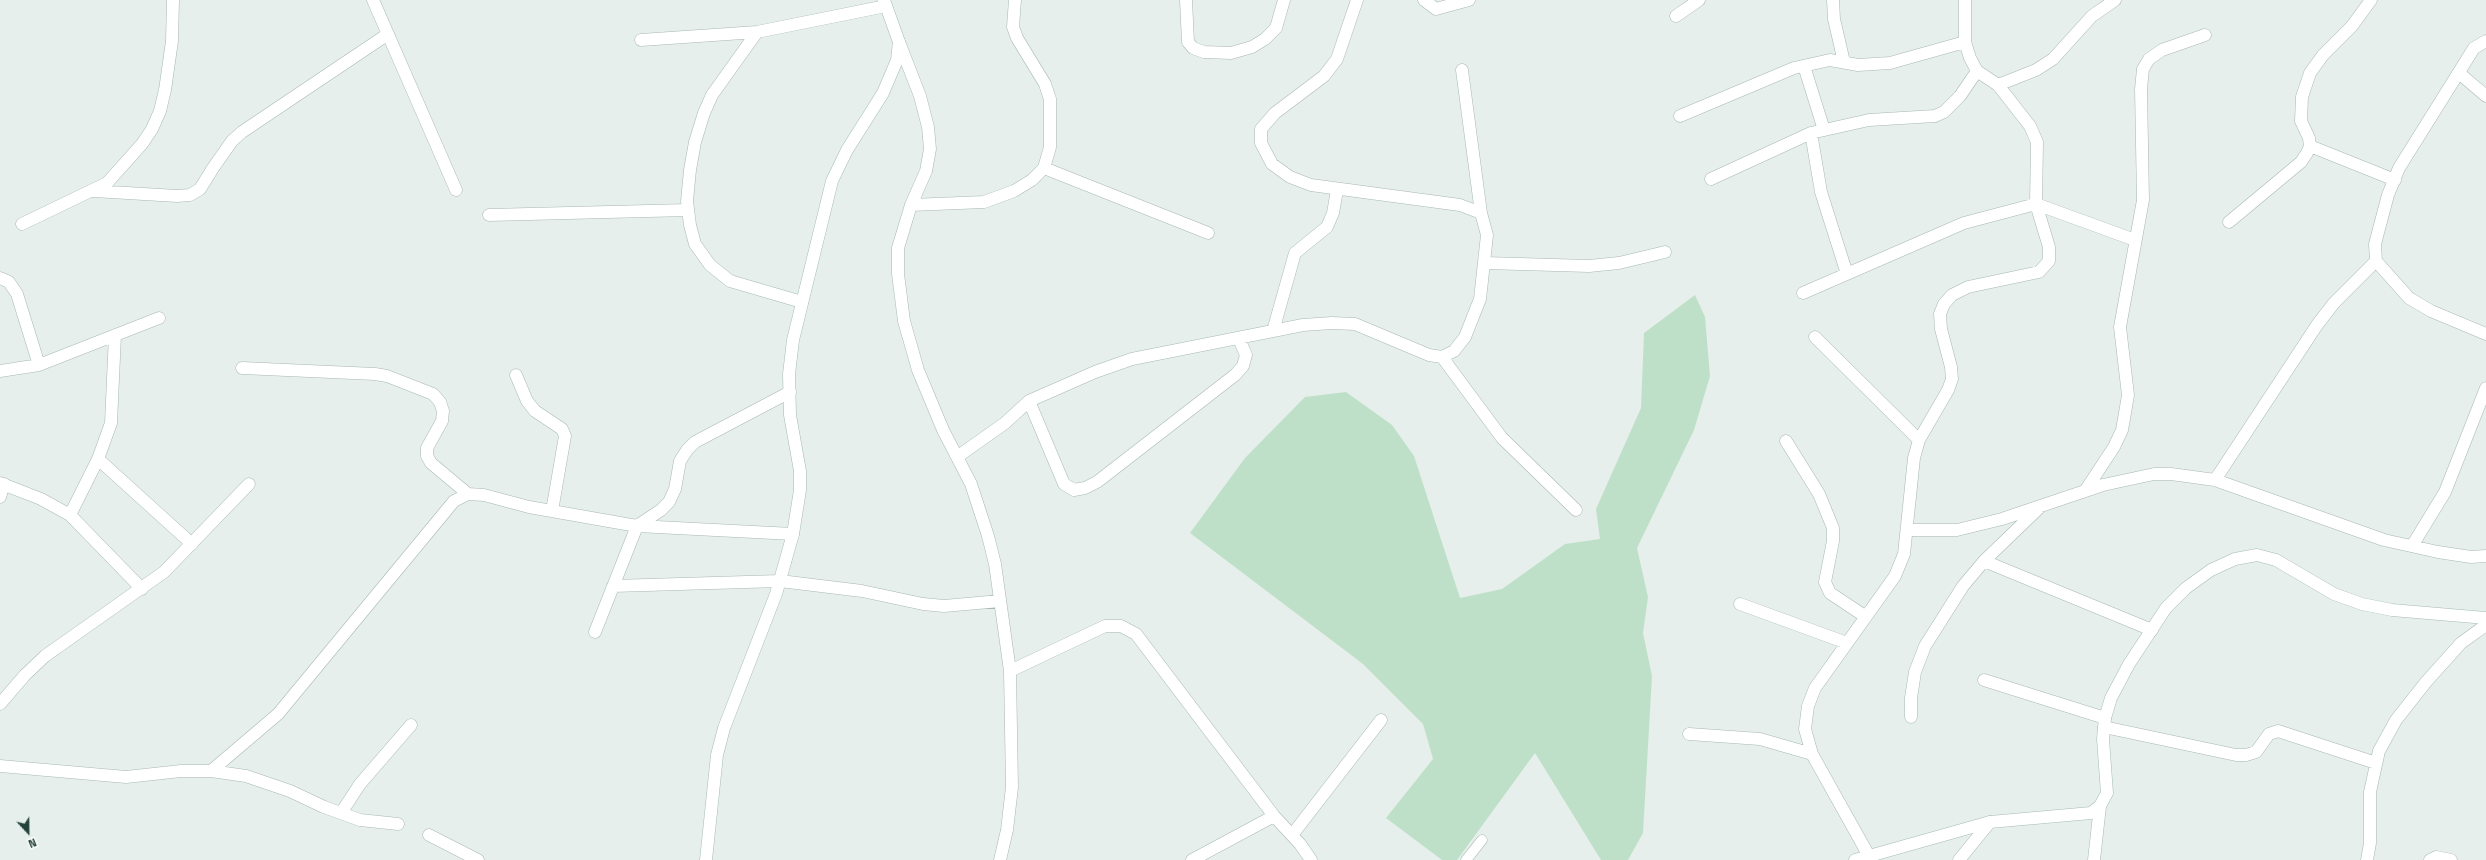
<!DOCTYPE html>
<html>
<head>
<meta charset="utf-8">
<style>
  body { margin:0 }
  #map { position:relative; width:2486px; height:860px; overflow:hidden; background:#e6efeb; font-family:"Titillium Web",sans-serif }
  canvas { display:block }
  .north { position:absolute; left:8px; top:812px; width:40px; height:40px; -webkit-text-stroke:3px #f7fbf9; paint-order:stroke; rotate:158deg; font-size:11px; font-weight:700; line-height:16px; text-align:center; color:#24423a }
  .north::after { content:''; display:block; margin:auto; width:14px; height:18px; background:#24423a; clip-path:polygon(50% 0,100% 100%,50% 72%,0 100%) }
</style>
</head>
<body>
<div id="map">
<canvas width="2486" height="860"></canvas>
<div class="north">N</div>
</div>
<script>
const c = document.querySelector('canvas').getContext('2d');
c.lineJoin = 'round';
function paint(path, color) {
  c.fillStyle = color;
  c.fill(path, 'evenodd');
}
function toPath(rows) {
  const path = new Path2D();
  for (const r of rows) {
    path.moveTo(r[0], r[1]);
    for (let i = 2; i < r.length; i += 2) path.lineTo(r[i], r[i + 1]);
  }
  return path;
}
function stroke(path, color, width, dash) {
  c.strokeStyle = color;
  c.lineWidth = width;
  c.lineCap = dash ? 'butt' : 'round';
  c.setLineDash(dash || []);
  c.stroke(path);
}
paint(toPath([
  [1695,295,1705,317,1710,376,1694,430,1637,548,1648,597,1643,633,1652,676,1643,833,1628,860,1601,860,1535,753,1457,860,1442,860,1386,818,1433,759,1423,724,1363,664,1190,533,1245,458,1305,397,1346,392,1392,425,1414,456,1460,598,1502,589,1565,544,1600,539,1596,509,1641,408,1644,333]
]), '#bfe0c8');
const lane = toPath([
  [1466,860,1482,840]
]);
const street = toPath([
  [373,0,456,190],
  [1186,0,1188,42,1193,48,1204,52,1231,53,1252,47,1265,39,1276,28,1284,0],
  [1424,0,1436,9,1469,0],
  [1833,0,1834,19,1844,62],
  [1676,16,1699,0],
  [757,32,712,95,704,113,695,142,690,170,687,201,690,225,695,244,710,265,730,281,802,302],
  [641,40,757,32,886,6],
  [2486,41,2474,48,2399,168,2388,195,2375,244,2376,261,2409,298,2431,311,2486,334],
  [899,42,920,96,928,127,930,149,926,171,911,205,898,248,898,274,904,321,918,370,943,430,971,484,988,536,995,564,1010,671,1012,787,1007,830,1000,860],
  [1804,66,1824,130],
  [1462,70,1481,213],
  [2459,73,2486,96],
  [1998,85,2036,70,2053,59,2092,16,2115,0],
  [1680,116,1794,68,1830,60,1858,65,1890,63,1965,42],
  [1811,133,1821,192,1847,274],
  [2310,146,2395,180],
  [1044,168,1208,233],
  [1711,179,1811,133,1869,120,1935,116,1944,112,1960,96,1977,71],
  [94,191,177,196,190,195,200,189,213,168,232,141,242,132,388,34],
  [911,205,984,202,1014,191,1032,180,1044,168,1050,147,1050,99,1045,84,1017,38,1013,27,1015,0],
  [489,215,688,210],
  [2229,222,2301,162,2307,153,2310,146,2309,138,2301,121,2302,97,2310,73,2323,55,2352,26,2371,0],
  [22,224,107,183,142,144,152,129,160,111,165,90,172,41,173,0],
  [1485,263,1589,266,1619,263,1665,252],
  [0,278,9,282,17,294,39,365],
  [1803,293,1964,223,2036,204,2135,240],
  [1273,331,1295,253,1327,227,1333,213,1337,190],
  [1815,337,1919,440],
  [1442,357,1502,438,1576,510],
  [242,368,375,374,387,376,433,394,440,402,443,411,442,421,427,448,427,456,431,463,468,494],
  [0,371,39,365,159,318],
  [516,375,527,401,535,411,562,429,565,436,552,511],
  [1029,401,1064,484,1074,490,1085,488,1097,482,1235,375,1243,366,1246,355,1239,339],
  [1786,441,1819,494,1833,528,1833,541,1825,582,1830,593,1866,617],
  [957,457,1005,423,1029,401,1095,372,1132,359,1303,325,1332,323,1355,324,1429,355,1442,357,1454,351,1465,337,1480,299,1487,235,1481,213,1460,205,1311,185,1290,177,1272,164,1261,143,1261,129,1275,113,1324,76,1337,59,1357,0],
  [98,459,192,544],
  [2215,480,2317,325,2334,303,2376,261],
  [0,483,41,499,70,515,142,589],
  [2085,491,2114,447,2122,430,2125,413,2128,395,2120,327,2143,200,2141,89,2143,69,2149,59,2162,50,2205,35],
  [0,497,4,484],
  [70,515,98,459,111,423,115,335],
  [1908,530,1957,530,2002,519,2103,485,2154,474,2171,474,2215,480,2384,540,2438,552,2471,557,2486,556],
  [2412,546,2445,492,2486,388],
  [1984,561,2152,630],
  [613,586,780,581,862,591,923,604,944,606,1000,601],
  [1740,604,1847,643],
  [595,632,637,526,661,510,669,502,675,489,680,461,687,450,695,442,790,392],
  [1010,671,1105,626,1121,626,1136,634,1274,816,1300,844,1311,860],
  [1984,680,2105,718],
  [0,704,25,675,45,656,164,572,249,484],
  [1911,717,1911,698,1915,672,1925,646,1963,586,1984,561,2039,508],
  [2104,727,2236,755,2246,755,2256,752,2269,734,2278,731,2376,763],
  [1689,734,1760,739,1812,754],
  [0,766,126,777,181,771,211,771,246,776,290,791,324,807,360,820,398,824],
  [211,771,278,714,454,501,468,494,484,495,529,507,637,526,793,534],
  [341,813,360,784,411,725],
  [429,835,478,860],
  [1292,835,1381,720],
  [1869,856,1812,754,1805,729,1808,706,1815,688,1895,576,1904,554,1914,458,1919,440,1948,390,1952,379,1951,367,1941,329,1940,314,1944,304,1952,295,1968,287,2039,272,2049,261,2049,247,2036,204,2037,142,2030,126,1998,85,1977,71,1970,58,1965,42,1965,0],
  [1192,860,1274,816],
  [1959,860,1990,822],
  [2094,860,2100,806],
  [2367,860,2370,843,2370,792,2379,751,2396,720,2426,682,2461,643,2486,625],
  [2430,860,2436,857,2451,860]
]);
const secondary = toPath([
  [706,860,717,755,724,728,776,594,793,534,800,490,800,471,790,415,789,374,793,340,832,181,847,150,883,93,897,60,899,42,884,0],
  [1855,860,1990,822,2091,813,2100,806,2107,793,2103,739,2105,718,2111,698,2129,664,2166,608,2186,588,2211,570,2235,559,2257,555,2276,560,2334,594,2362,604,2392,610,2486,618]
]);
stroke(lane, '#a8b8b2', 11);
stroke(street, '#a8b8b2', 13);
stroke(secondary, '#a4bbb3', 13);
stroke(lane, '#fff', 10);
stroke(street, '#fff', 12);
stroke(secondary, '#fff', 12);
</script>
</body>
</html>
